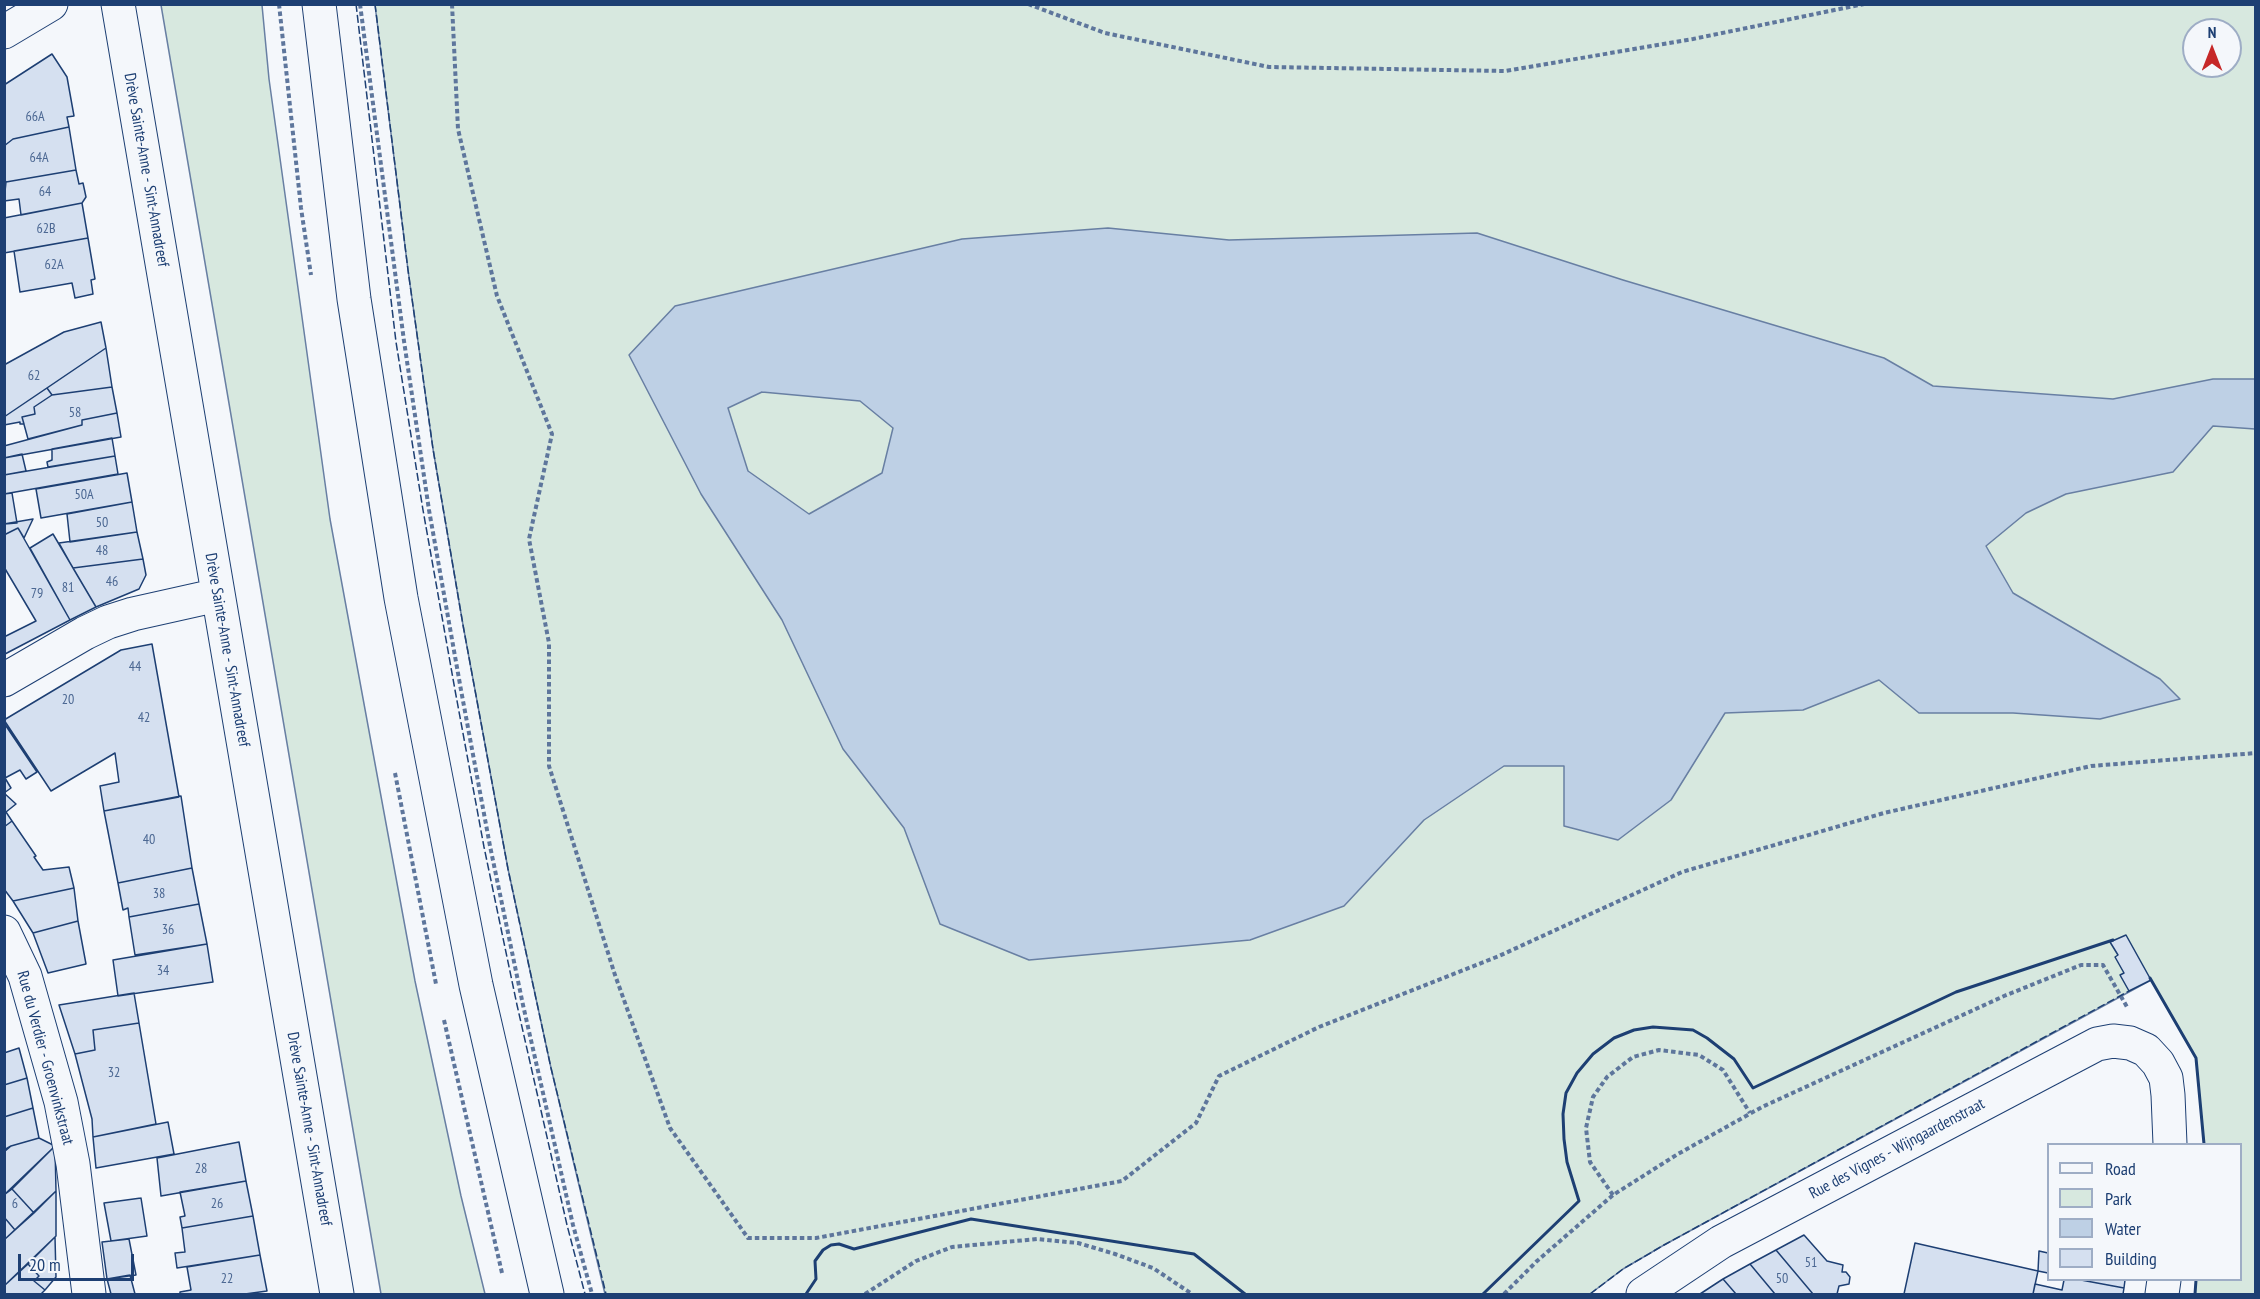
<!DOCTYPE html>
<html>
<head>
<meta charset="utf-8">
<style>
  body { margin:0 }
  #map { position:relative; width:2260px; height:1299px; overflow:hidden; background:#f4f7fb; font-family:"PT Sans Narrow",sans-serif }
  canvas { display:block }
  .frame { position:absolute; inset:0; border:6px solid #1d3f73; pointer-events:none }
  .legend { position:absolute; left:2047px; top:1143px; width:195px; height:138px; box-sizing:border-box; background:#f4f7fb; border:2px solid #9eadc5; margin:0; padding:8px 10px; list-style:none; font-size:18px; color:#1d3f73 }
  .legend li { display:flex; align-items:center; gap:12px; height:30px }
  .legend b { width:30px; border:2px solid #9eadc5 }
  .north { position:absolute; left:2182px; top:18px; width:60px; height:60px; box-sizing:border-box; background:#f4f7fb; border:2px solid #9eadc5; border-radius:50%; rotate:0deg; font-size:16px; font-weight:700; line-height:24px; text-align:center; color:#1d3f73 }
  .north::after { content:''; display:block; margin:auto; width:21px; height:27px; background:#c62828; clip-path:polygon(50% 0,100% 100%,50% 72%,0 100%) }
  .scale { position:absolute; left:18px; top:1254px; width:116px; height:27px; box-sizing:border-box; border:3px solid #1d3f73; border-top:0; padding-left:8px; font-size:18px; line-height:21px; white-space:nowrap; color:#1d3f73; -webkit-text-stroke:4px #f4f7fb; paint-order:stroke }
</style>
</head>
<body>
<div id="map">
<canvas width="2260" height="1299"></canvas>
<div class="frame"></div>
<ul class="legend">
<li><b style="height:8px;background:#f4f7fb"></b>Road</li>
<li><b style="height:16px;background:#d7e8df"></b>Park</li>
<li><b style="height:16px;background:#bed0e5"></b>Water</li>
<li><b style="height:16px;background:#d5e0f0"></b>Building</li>
</ul>
<div class="north">N</div>
<div class="scale">20 m</div>
</div>
<script>
const c = document.querySelector('canvas').getContext('2d');
c.lineJoin = 'round';
function paint(path, color) {
  c.fillStyle = color;
  c.fill(path, 'evenodd');
}
function toPath(rows) {
  const path = new Path2D();
  for (const r of rows) {
    path.moveTo(r[0], r[1]);
    for (let i = 2; i < r.length; i += 2) path.lineTo(r[i], r[i + 1]);
  }
  return path;
}
function stroke(path, color, width, dash) {
  c.strokeStyle = color;
  c.lineWidth = width;
  c.lineCap = dash ? 'butt' : 'round';
  c.setLineDash(dash || []);
  c.stroke(path);
}
function write(font, color, halo, rows, align = 'center') {
  c.font = font + ' "PT Sans Narrow",sans-serif';
  c.lineWidth = 4.5;
  c.setLineDash([]);
  c.textBaseline = 'middle';
  c.strokeStyle = halo;
  c.fillStyle = color;
  for (const [text, x, y, turn = 0] of rows) {
    c.save();
    c.translate(x, y);
    c.rotate((+turn || 0) * Math.PI / 180);
    c.textAlign = isNaN(turn) ? turn : align;
    if (halo) c.strokeText(text, 0, 0);
    c.fillText(text, 0, 0);
    c.restore();
  }
}
const green = toPath([
  [161,5,262,5,269,79,330,519,415,981,461,1196,485,1294,381,1294,161,5],
  [375,5,2255,5,2255,1294,2195,1294,2196,1280,2240,1280,2240,1144,2204,1144,2196,1058,2151,980,1664,1245,1623,1269,1590,1294,605,1294,551,1068,508,869,463,625,433,449,408,270,375,5],
  [2194,30,2230,30,2230,66,2194,66,2194,30]
]);
paint(green, '#d7e8df');
stroke(green, '#687fa3', 1.5);
const water = toPath([
  [1108,228,1229,240,1477,233,1623,280,1884,358,1933,386,2113,399,2213,379,2255,379,2255,429,2213,426,2173,472,2066,494,2026,513,1986,546,2013,593,2160,679,2180,699,2100,719,2013,713,1919,713,1879,680,1803,710,1725,713,1671,800,1618,840,1564,826,1564,766,1504,766,1424,820,1344,906,1250,940,1029,960,940,924,904,828,843,749,782,620,701,494,629,355,675,306,962,239,1108,228],
  [762,392,860,401,893,428,882,473,809,514,748,471,728,408,762,392]
]);
paint(water, '#bed0e5');
stroke(water, '#687fa3', 1.5);
const building = toPath([
  [52,54,67,77,74,116,67,117,69,127,13,139,4,146,4,85,52,54],
  [69,127,76,170,6,182,4,179,4,146,13,139,69,127],
  [76,170,79,184,83,183,86,197,82,203,21,215,19,199,4,201,6,182,76,170],
  [82,203,88,238,4,253,4,218,82,203],
  [88,238,95,279,91,280,93,294,75,298,72,283,20,292,14,251,88,238],
  [101,322,106,348,4,417,4,365,64,332,101,322],
  [106,348,112,387,52,395,47,388,106,348],
  [112,387,117,413,82,420,82,425,28,439,22,417,35,414,34,407,52,395,112,387],
  [47,388,52,395,34,407,35,414,22,417,24,424,20,424,20,422,4,425,4,417,47,388],
  [117,413,121,437,4,458,4,446,82,425,82,420,117,413],
  [112,438,115,456,48,467,47,462,52,460,52,449,112,438],
  [22,454,26,471,4,475,4,458,22,454],
  [115,456,118,474,4,494,4,475,115,456],
  [127,473,132,502,41,518,36,489,127,473],
  [12,493,17,523,4,524,4,494,12,493],
  [132,502,137,532,70,542,67,514,132,502],
  [33,519,24,538,18,528,4,535,4,524,33,519],
  [18,528,70,620,5,654,4,637,36,621,4,567,4,535,18,528],
  [137,532,143,559,73,568,59,543,137,532],
  [53,534,96,607,70,620,30,548,53,534],
  [143,559,146,575,139,589,96,607,73,568,143,559],
  [152,644,179,797,104,811,100,786,119,782,115,753,51,791,4,720,121,650,152,644],
  [4,723,37,772,26,779,20,770,5,778,11,788,4,793,4,723],
  [4,793,16,804,6,812,12,821,4,827,4,793],
  [181,796,192,868,118,883,104,811,181,796],
  [12,821,36,856,34,857,43,870,69,867,74,888,13,901,4,889,4,827,12,821],
  [192,868,199,904,129,917,128,908,123,910,118,883,192,868],
  [74,888,78,921,33,933,13,901,74,888],
  [199,904,207,944,135,955,129,917,199,904],
  [78,921,86,964,48,973,33,933,78,921],
  [2126,935,2151,980,2129,991,2120,975,2124,973,2115,957,2118,955,2110,942,2126,935],
  [207,944,213,982,118,996,113,960,207,944],
  [134,993,139,1023,93,1030,95,1050,75,1054,59,1005,134,993],
  [139,1023,156,1124,93,1137,92,1119,75,1054,95,1050,93,1030,139,1023],
  [19,1048,27,1078,4,1085,4,1053,19,1048],
  [27,1078,33,1108,4,1117,4,1085,27,1078],
  [33,1108,39,1138,11,1146,4,1150,4,1117,33,1108],
  [168,1122,174,1154,96,1168,93,1137,168,1122],
  [39,1138,55,1146,4,1195,4,1152,11,1146,39,1138],
  [239,1142,246,1181,161,1196,157,1158,239,1142],
  [55,1146,56,1191,34,1213,12,1189,55,1146],
  [246,1181,253,1216,182,1228,180,1217,185,1216,180,1192,246,1181],
  [12,1189,34,1213,15,1230,4,1217,4,1195,12,1189],
  [56,1191,56,1236,4,1286,4,1240,56,1191],
  [141,1198,147,1236,111,1241,104,1203,141,1198],
  [253,1216,260,1255,177,1268,175,1253,185,1252,182,1228,253,1216],
  [4,1217,15,1230,4,1240,4,1217],
  [1804,1235,1827,1261,1843,1265,1842,1272,1846,1272,1850,1277,1849,1284,1839,1286,1837,1294,1813,1294,1776,1250,1804,1235],
  [55,1237,56,1277,45,1290,34,1281,39,1276,28,1264,55,1237],
  [129,1239,136,1275,107,1279,102,1242,129,1239],
  [1915,1243,2038,1271,2033,1294,1904,1294,1915,1243],
  [1776,1250,1813,1294,1775,1294,1750,1264,1776,1250],
  [2039,1251,2048,1253,2048,1273,2038,1271,2039,1251],
  [260,1255,267,1291,245,1294,180,1294,180,1292,191,1290,187,1267,260,1255],
  [28,1264,39,1276,34,1281,45,1290,41,1294,4,1294,4,1286,28,1264],
  [1750,1264,1775,1294,1736,1294,1723,1279,1750,1264],
  [130,1275,135,1294,111,1294,107,1279,130,1275],
  [1723,1279,1736,1294,1700,1294,1723,1279],
  [2064,1280,2081,1280,2124,1288,2123,1294,2033,1294,2035,1284,2062,1290,2064,1280],
  [2081,1280,2125,1280,2124,1288,2081,1280]
]);
paint(building, '#d5e0f0');
stroke(building, '#1d3f73', 1.5);
const street = toPath([
  [118,4,337,1294],
  [4,32,51,4],
  [4,680,85,633,108,622,133,614,218,595],
  [4,932,25,976,61,1102,73,1164,89,1294],
  [1643,1294,1721,1242,2097,1044,2113,1041,2130,1043,2146,1050,2158,1063,2166,1078,2168,1095,2170,1144],
  [2162,1294,2164,1280]
]);
const secondary = toPath([
  [319,4,354,299,401,598,476,985,547,1294]
]);
stroke(street, '#1d3f73', 35);
stroke(secondary, '#1d3f73', 35);
stroke(toPath([
  [279,4,301,208,311,275],
  [360,4,404,341,429,510,461,690,490,846,523,1005,573,1225,592,1294],
  [452,4,458,129,497,296,552,434,529,539,549,643,549,766,615,975,670,1128,748,1238,816,1238,1122,1181,1196,1123,1219,1076,1319,1027,1499,956,1682,872,1884,813,2091,766,2256,753],
  [1028,4,1105,33,1269,67,1505,71,1693,39,1864,4],
  [395,773,436,984],
  [444,1020,502,1273],
  [1613,1195,1590,1162,1586,1128,1593,1097,1607,1077,1633,1057,1659,1050,1699,1055,1723,1070,1750,1113],
  [865,1294,916,1261,952,1247,1037,1239,1078,1243,1115,1254,1153,1268,1192,1294],
  [1504,1294,1537,1261,1613,1195,1678,1154,1762,1107,2004,996,2081,965,2103,965,2127,1007]
]), '#5e769c', 4, [4.5, 3]);
stroke(street, '#f4f7fb', 33);
stroke(secondary, '#f4f7fb', 33);
stroke(toPath([
  [356,4,396,342,423,510,455,690,484,847,517,1005,567,1225,585,1294],
  [375,4,408,270,433,449,463,625,508,869,551,1068,606,1294],
  [1590,1294,1623,1269,1664,1245,2129,991]
]), '#1d3f73', 1.5, [8, 3]);
stroke(toPath([
  [2150,978,2196,1058,2204,1144],
  [806,1294,816,1279,815,1261,823,1250,831,1245,839,1244,854,1249,971,1219,1194,1254,1245,1294],
  [1483,1294,1579,1201,1567,1162,1564,1139,1563,1114,1566,1093,1577,1073,1593,1054,1614,1038,1634,1030,1653,1027,1693,1030,1707,1038,1734,1059,1753,1088,1956,992,2113,940],
  [2195,1294,2196,1280]
]), '#1d3f73', 3);
write('14px', '#4b6792', null, [
  ["66A",35,117],
  ["64A",39,158],
  ["64",45,192],
  ["62B",46,229],
  ["62A",54,265],
  ["62",34,376],
  ["58",75,413],
  ["50A",84,495],
  ["50",102,523],
  ["48",102,551],
  ["46",112,582],
  ["81",68,588],
  ["79",37,594],
  ["44",135,667],
  ["20",68,700],
  ["42",144,718],
  ["40",149,840],
  ["38",159,894],
  ["36",168,930],
  ["34",163,971],
  ["32",114,1073],
  ["28",201,1169],
  ["6",15,1204],
  ["26",217,1204],
  ["51",1811,1263],
  ["22",227,1279],
  ["50",1782,1279]
]);
write('16px', '#1d3f73', '#f4f7fb', [
  ["Drève Sainte-Anne - Sint-Annadreef",146,170,80],
  ["Drève Sainte-Anne - Sint-Annadreef",227,650,80],
  ["Rue du Verdier - Groenvinkstraat",45,1058,75],
  ["Drève Sainte-Anne - Sint-Annadreef",309,1129,80],
  ["Rue des Vignes - Wijngaardenstraat",1897,1149,-28]
]);
</script>
</body>
</html>
